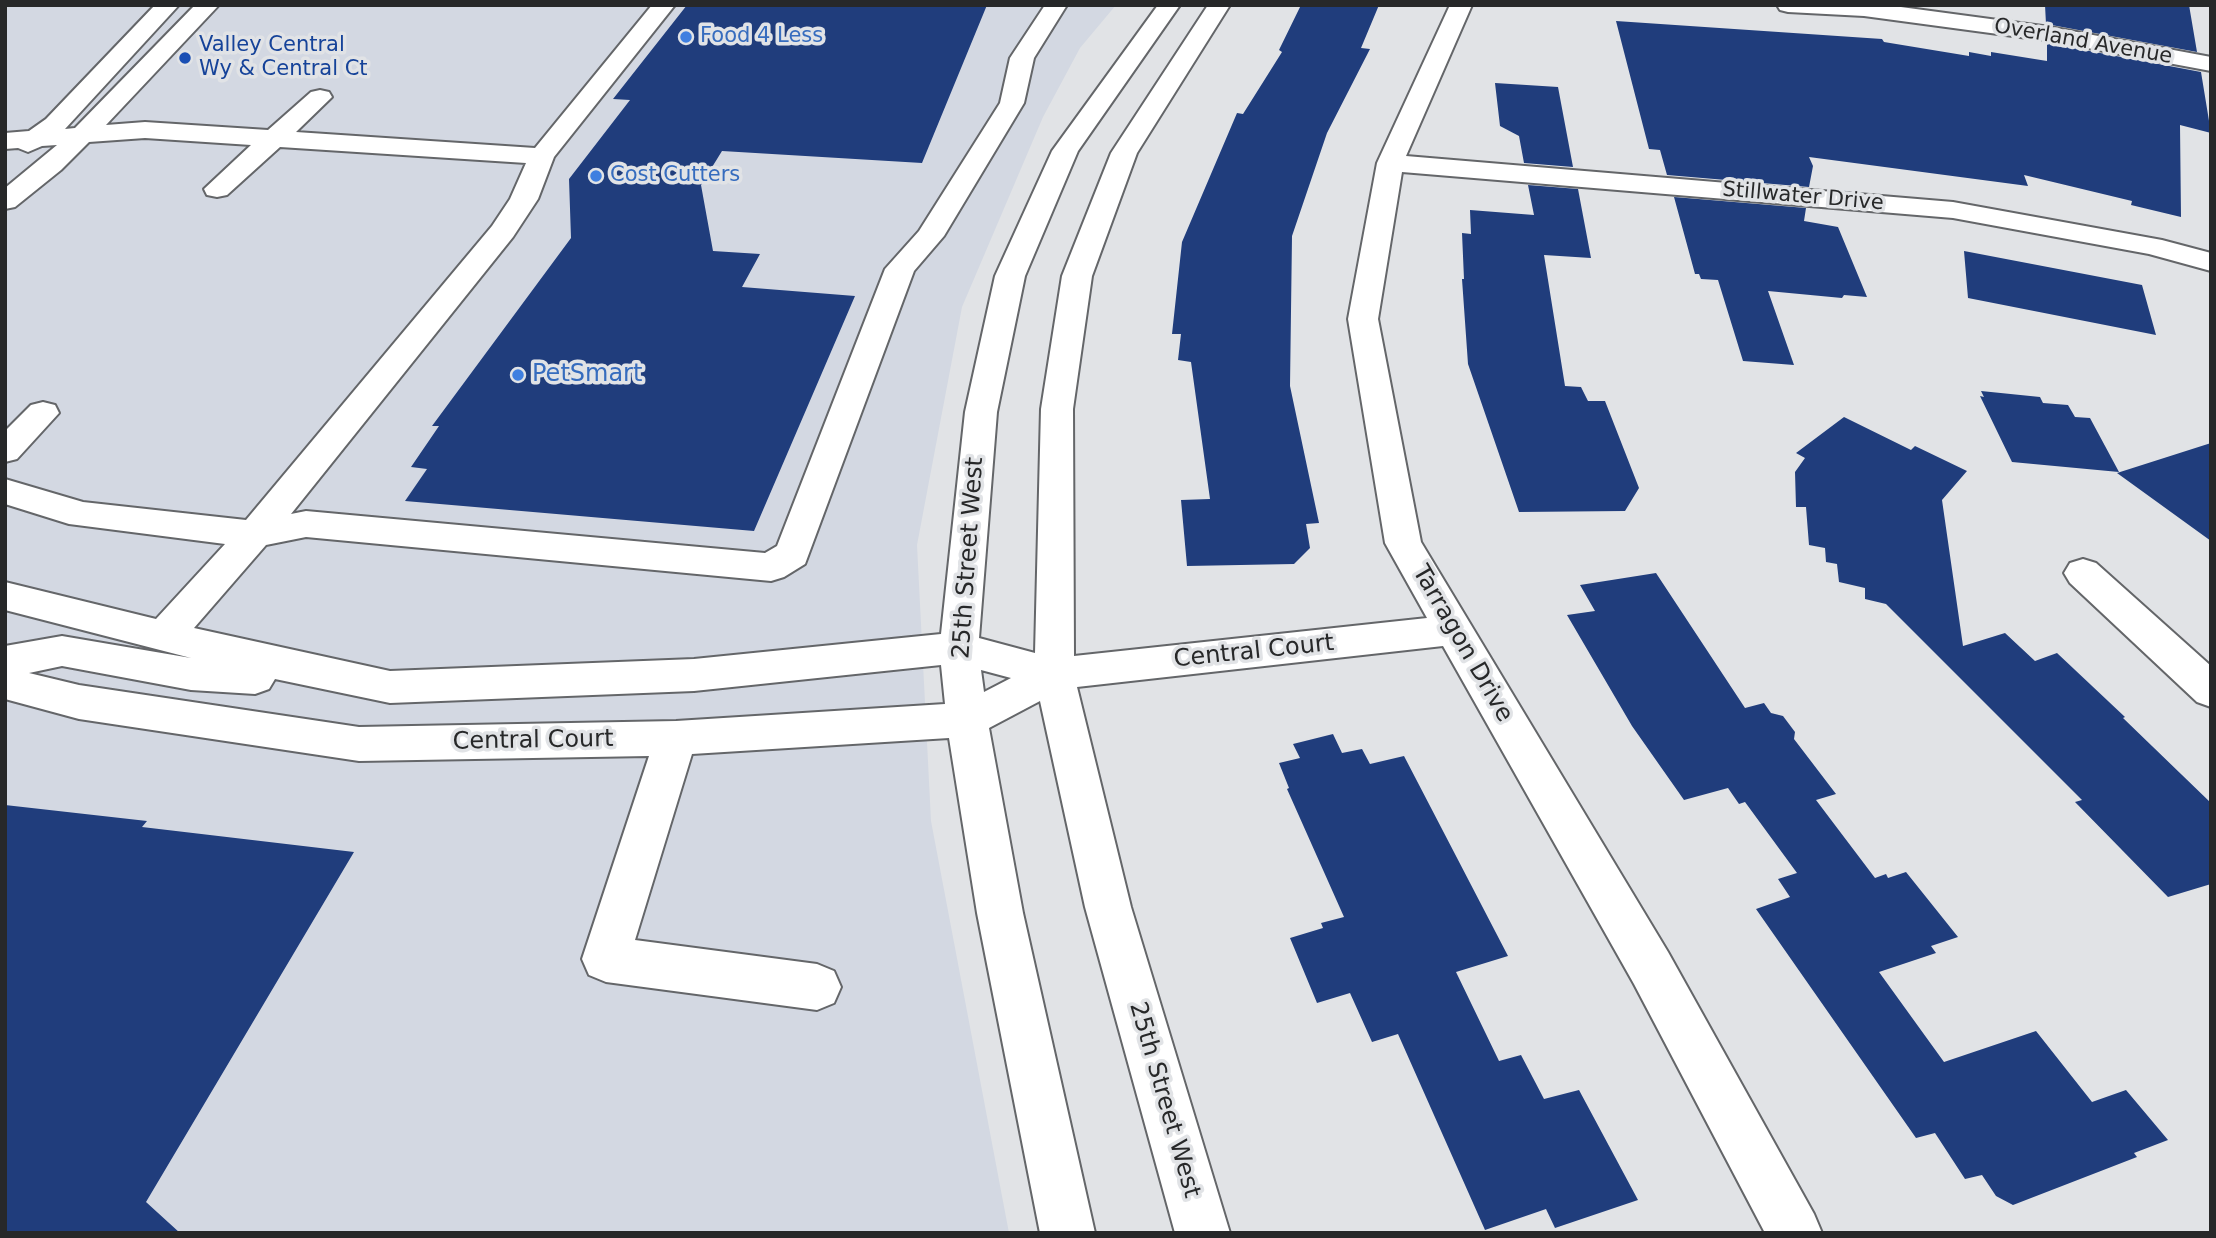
<!DOCTYPE html>
<html>
<head>
<meta charset="utf-8">
<style>
  body { margin:0 }
  #map { position:relative; width:2216px; height:1238px; overflow:hidden; background:#e1e3e6; font-family:"DejaVu Sans",sans-serif }
  canvas { display:block }
  .frame { position:absolute; inset:0; border:7px solid #272829; pointer-events:none }
</style>
</head>
<body>
<div id="map">
<canvas width="2216" height="1238"></canvas>
<div class="frame"></div>
</div>
<script>
const c = document.querySelector('canvas').getContext('2d');
c.lineJoin = 'round';
function paint(path, color) {
  c.fillStyle = color;
  c.fill(path, 'evenodd');
}
function toPath(rows) {
  const path = new Path2D();
  for (const r of rows) {
    path.moveTo(r[0], r[1]);
    for (let i = 2; i < r.length; i += 2) path.lineTo(r[i], r[i + 1]);
  }
  return path;
}
function stroke(path, color, width, dash) {
  c.strokeStyle = color;
  c.lineWidth = width;
  c.lineCap = dash ? 'butt' : 'round';
  c.setLineDash(dash || []);
  c.stroke(path);
}
function write(font, color, halo, rows, align = 'center') {
  c.font = font + ' "DejaVu Sans",sans-serif';
  c.lineWidth = 7;
  c.setLineDash([]);
  c.textBaseline = 'middle';
  c.strokeStyle = halo;
  c.fillStyle = color;
  for (const [text, x, y, turn = 0] of rows) {
    c.save();
    c.translate(x, y);
    c.rotate((+turn || 0) * Math.PI / 180);
    c.textAlign = isNaN(turn) ? turn : align;
    if (halo) c.strokeText(text, 0, 0);
    c.fillText(text, 0, 0);
    c.restore();
  }
}
paint(toPath([
  [5,5,1116,5,1080,48,1043,117,962,307,917,545,931,821,1009,1233,5,1233]
]), '#d3d8e2');
paint(toPath([
  [687,5,987,5,922,163,722,151,701,185,713,251,760,254,742,287,855,296,754,531,405,501,427,469,411,467,439,426,432,426,571,238,569,179,630,100,613,99],
  [1301,5,1379,5,1361,48,1370,49,1327,133,1292,236,1290,386,1319,523,1306,524,1310,548,1294,564,1187,566,1181,500,1210,499,1191,362,1178,360,1181,334,1172,334,1182,242,1237,113,1243,114,1282,52,1279,50],
  [2045,5,2189,5,2197,52,2046,24],
  [1616,21,1882,39,1884,42,1969,56,1969,52,1991,56,1991,52,2047,61,2047,43,2201,72,2211,133,2180,125,2181,217,2131,205,2132,201,2024,175,2028,186,1809,157,1813,166,1809,187,1667,175,1660,150,1649,149],
  [1495,83,1558,87,1573,167,1524,163,1519,136,1500,126],
  [1528,185,1578,189,1591,258,1544,255,1565,386,1581,387,1588,401,1605,401,1639,488,1625,511,1519,512,1468,364,1462,279,1464,279,1462,233,1471,234,1470,210,1534,215],
  [1674,197,1806,208,1804,221,1838,227,1867,297,1844,295,1842,298,1768,291,1794,365,1743,361,1718,280,1701,279,1699,274,1695,274],
  [1964,251,2142,285,2156,335,1968,298],
  [1981,391,2040,397,2043,403,2068,405,2075,417,2090,418,2119,472,2012,462,1980,396,1984,397],
  [1844,417,1911,450,1915,446,1967,471,1942,500,1963,646,2005,633,2035,661,2057,653,2125,717,2123,718,2211,803,2211,884,2168,897,2075,802,2082,800,1886,604,1865,599,1865,588,1839,582,1837,564,1826,562,1825,548,1809,545,1806,507,1796,507,1795,472,1805,458,1796,453],
  [2211,443,2211,541,2117,473],
  [1656,573,1745,708,1764,703,1771,713,1783,716,1795,732,1794,739,1836,794,1816,800,1875,878,1886,874,1888,878,1906,872,1958,937,1931,946,1936,953,1879,972,1944,1062,2036,1031,2092,1102,2126,1090,2168,1140,2134,1153,2137,1157,2013,1205,1996,1196,1982,1175,1965,1179,1935,1133,1916,1138,1756,909,1790,897,1778,879,1797,873,1745,802,1739,804,1728,788,1684,800,1632,726,1567,615,1595,611,1580,585],
  [1333,734,1342,753,1362,749,1370,764,1404,756,1508,956,1456,972,1499,1061,1521,1055,1544,1099,1579,1090,1638,1200,1555,1228,1546,1209,1485,1230,1398,1034,1372,1042,1350,993,1317,1003,1290,938,1323,928,1321,923,1344,917,1287,789,1289,788,1279,763,1300,758,1293,744],
  [5,805,147,821,142,827,354,852,146,1202,180,1233,5,1233]
]), '#203d7c');
const minor = toPath([
  [155,5,179,5,65,129,75,128,195,5,219,5,106,125,145,122,268,130,311,92,320,90,329,92,332,97,296,132,535,148,652,5,675,5,554,157,538,199,513,237,291,514,306,511,765,553,777,546,885,269,919,231,1000,103,1010,58,1045,5,1067,5,1034,58,1024,103,944,236,914,271,805,564,784,577,771,581,306,537,266,545,194,628,390,671,694,659,941,634,965,412,995,276,1052,151,1158,5,1180,5,1078,151,1025,276,997,412,979,638,1035,653,1041,409,1062,276,1111,153,1208,5,1230,5,1137,153,1092,276,1073,409,1074,656,1427,618,1385,543,1348,319,1377,163,1450,5,1472,5,1406,156,1953,202,2162,240,2211,253,2211,271,2149,254,1953,218,1402,172,1378,319,1421,542,1668,952,1814,1214,1822,1233,1765,1233,1634,984,1443,646,1077,687,1131,907,1230,1233,1175,1233,1085,907,1040,701,989,728,1023,913,1095,1233,1040,1233,977,913,949,738,692,754,635,940,817,964,834,971,841,987,834,1003,817,1010,606,982,589,975,582,959,649,756,359,761,79,719,5,699,5,646,62,636,191,658,5,610,5,582,156,619,225,544,69,524,5,504,5,479,83,502,246,520,492,226,510,199,526,163,280,147,227,195,217,197,207,195,204,189,251,145,145,138,89,142,61,170,15,207,5,209,5,188,57,145,42,146,28,152,18,148,5,149,5,133,29,131,46,119,155,5],
  [941,665,945,704,676,721,359,727,79,685,29,673,62,666,191,690,255,694,269,689,275,679,390,703,694,691,941,665],
  [981,670,1011,678,984,692,981,670],
  [1777,5,1886,5,2050,27,2211,57,2211,71,2050,41,1864,16,1788,12,1780,10,1777,5],
  [43,402,55,405,59,413,17,459,5,462,5,431,31,405,43,402],
  [2083,559,2096,563,2211,666,2211,707,2197,702,2070,583,2064,573,2070,563,2083,559]
]);
stroke(minor, '#646669', 4);
paint(minor, '#fff');
for (const [x, y, r, color] of [
  [686,37,7,"#3f7fe0"],
  [185,58,7,"#1a4fb4"],
  [596,176,7,"#3f7fe0"],
  [518,375,7,"#3f7fe0"]
]) {
  const dot = new Path2D();
  dot.arc(x, y, r, 0, 2 * Math.PI);
  c.fillStyle = color;
  c.fill(dot);
  stroke(dot, '#e1e3e6', 2.5);
}
write('21px', '#366cbe', '#e1e3e6', [
  ["Food 4 Less",700,37],
  ["Cost Cutters",610,176]
], 'left');
write('21px', '#272829', '#e1e3e6', [
  ["Overland Avenue",2083,42,10],
  ["Stillwater Drive",1803,197,5]
]);
write('21px', '#164399', '#e1e3e6', [
  ["Valley Central",199,46],
  ["Wy & Central Ct",199,70]
], 'left');
write('24px', '#366cbe', '#e1e3e6', [
  ["PetSmart",532,375]
], 'left');
write('24px', '#272829', '#e1e3e6', [
  ["25th Street West",969,558,-86],
  ["Tarragon Drive",1462,644,60],
  ["Central Court",1254,652,-6],
  ["Central Court",533,741,-1],
  ["25th Street West",1164,1100,74]
]);
</script>
</body>
</html>
